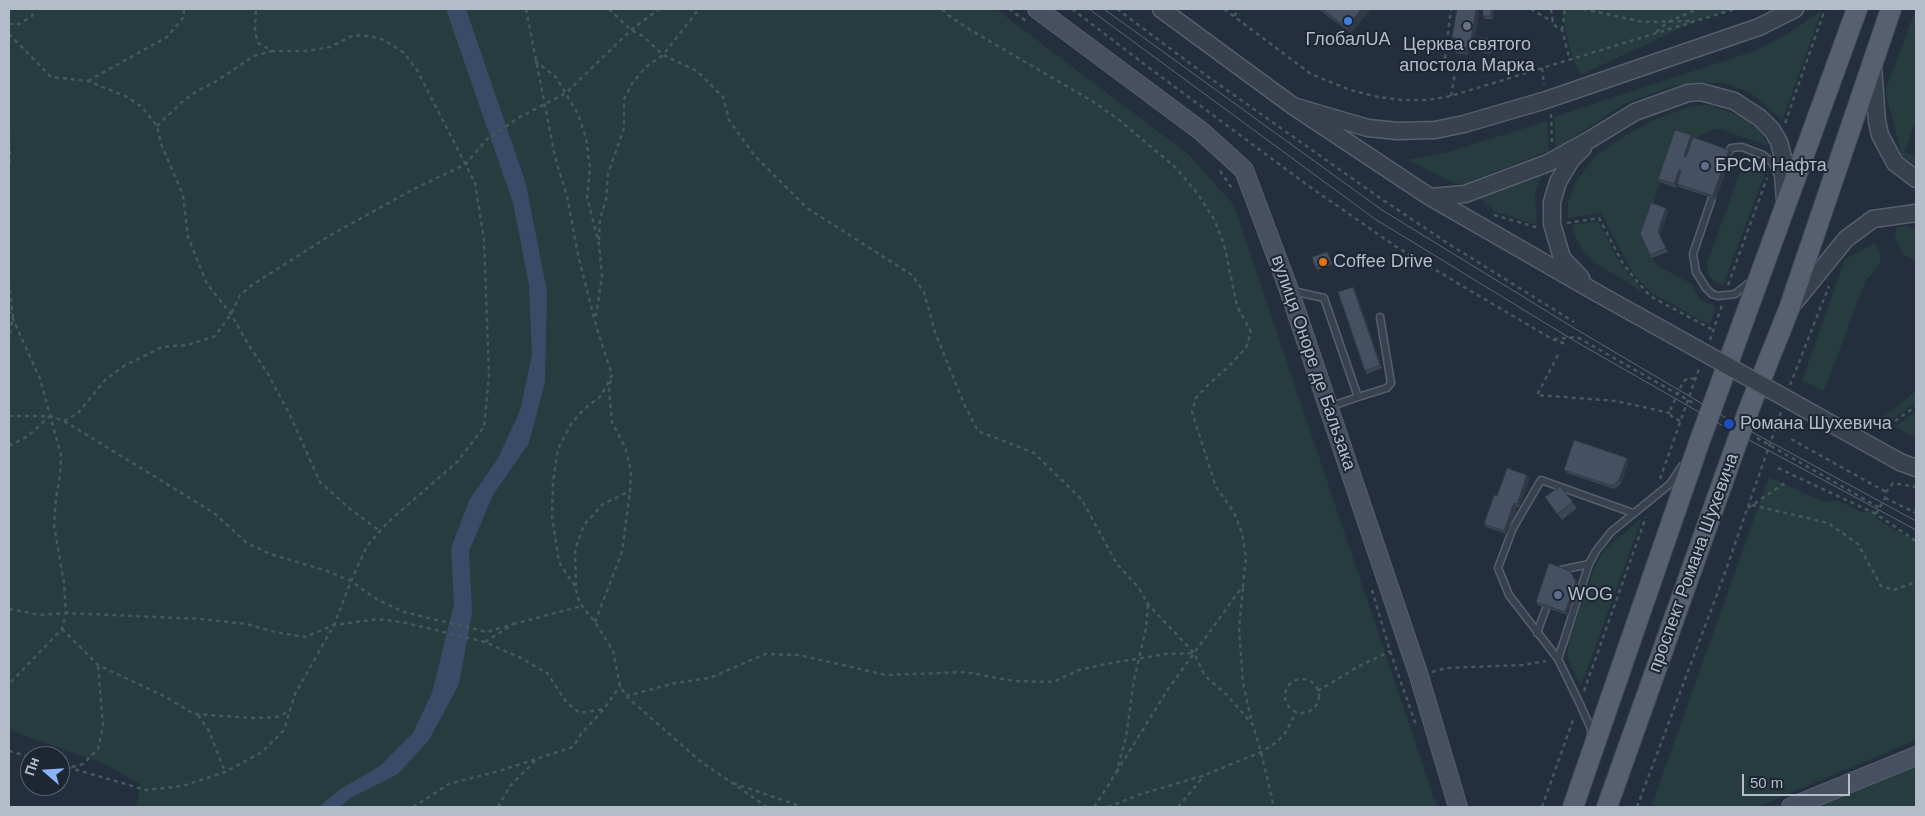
<!DOCTYPE html>
<html>
<head>
<meta charset="utf-8">
<style>
  body { margin:0 }
  #map { position:relative; width:1925px; height:816px; overflow:hidden; background:#242f3e; font-family:Helvetica,sans-serif }
  canvas { display:block }
  .frame { position:absolute; inset:0; border:10px solid #b4bcc9; pointer-events:none }
  .north { position:absolute; left:20px; top:746px; width:50px; height:50px; box-sizing:border-box; background:#1d2633; border:1px solid #59626f; border-radius:50%; rotate:289deg; font-size:14px; font-weight:700; line-height:20px; text-align:center; color:#b4bcc9 }
  .north::after { content:''; display:block; margin:auto; width:18px; height:22px; background:#8ab4f8; clip-path:polygon(50% 0,100% 100%,50% 72%,0 100%) }
  .scale { position:absolute; left:1742px; top:774px; width:108px; height:22px; box-sizing:border-box; border:2px solid #b4bcc9; border-top:0; padding-left:6px; font-size:15px; line-height:18px; white-space:nowrap; color:#b4bcc9; -webkit-text-stroke:4px #1d2633; paint-order:stroke }
</style>
</head>
<body>
<div id="map">
<canvas width="1925" height="816"></canvas>
<div class="frame"></div>
<div class="north">Пн</div>
<div class="scale">50 m</div>
</div>
<script>
const c = document.querySelector('canvas').getContext('2d');
c.lineJoin = 'round';
function paint(path, color) {
  c.fillStyle = color;
  c.fill(path, 'evenodd');
}
function toPath(rows) {
  const path = new Path2D();
  for (const r of rows) {
    if (r.length === 3) {
      path.moveTo(r[0] + r[2], r[1]);
      path.arc(r[0], r[1], r[2], 0, 2 * Math.PI);
      continue;
    }
    path.moveTo(r[0], r[1]);
    for (let i = 2; i < r.length; i += 2) path.lineTo(r[i], r[i + 1]);
  }
  return path;
}
function stroke(path, color, width, dash) {
  c.strokeStyle = color;
  c.lineWidth = width;
  c.lineCap = dash ? 'butt' : 'round';
  c.setLineDash(dash || []);
  c.stroke(path);
}
function write(font, color, halo, rows, align = 'center') {
  c.font = font + ' Helvetica,sans-serif';
  c.lineWidth = 4;
  c.setLineDash([]);
  c.textBaseline = 'middle';
  c.strokeStyle = halo;
  c.fillStyle = color;
  for (const [text, x, y, turn = 0] of rows) {
    c.save();
    c.translate(x, y);
    c.rotate((+turn || 0) * Math.PI / 180);
    c.textAlign = isNaN(turn) ? turn : align;
    if (halo) c.strokeText(text, 0, 0);
    c.fillText(text, 0, 0);
    c.restore();
  }
}
paint(toPath([
  [9,9,996,9,1188,154,1234,205,1437,807,137,807,140,784,104,764,9,730],
  [1561,9,1735,9,1696,21,1581,75,1572,58],
  [1916,9,1916,118,1905,152,1916,157,1916,165,1902,156,1885,91],
  [1822,10,1782,121,1766,105,1749,92,1723,83,1699,82,1666,88,1624,104,1556,149,1554,117,1757,50,1786,35],
  [1710,105,1740,116,1757,128,1769,146,1716,128,1693,139,1660,182,1643,237,1652,258,1658,266,1692,284,1699,299,1716,307,1709,325,1652,293,1634,275,1601,213,1568,218,1568,203,1575,183,1594,157,1626,135,1656,119,1692,106],
  [1547,121,1549,151,1463,184,1454,183,1408,160,1448,152],
  [1756,162,1762,163,1767,168,1723,285,1716,283,1708,274,1707,263,1740,172,1748,164],
  [1541,176,1535,195,1537,225,1494,211,1480,198],
  [1598,221,1616,257,1643,292,1598,265,1584,252,1575,237,1572,225],
  [1907,226,1916,228,1916,261,1902,254,1895,237,1897,227],
  [1875,243,1880,252,1880,261,1878,267,1866,280,1824,391,1802,381,1845,259],
  [1916,391,1916,402,1886,424,1880,419],
  [1916,411,1916,438,1895,427],
  [1769,477,1824,502,1836,500,1864,513,1874,509,1878,520,1914,540,1916,551,1916,740,1757,807,1651,807],
  [1642,518,1581,686,1570,664,1567,654,1569,640,1594,569,1605,549],
  [1916,762,1916,807,1813,807]
]), '#263c3f');
paint(toPath([
  [446,9,466,9,526,184,547,292,545,382,529,443,493,495,469,551,472,613,459,684,429,740,398,774,352,797,340,807,319,807,342,788,380,766,413,733,432,693,454,604,451,548,470,499,498,458,520,411,532,355,529,285,513,203]
]), '#394c67');
const service = toPath([
  [1729,152,1731,148,1742,147,1763,155,1772,162,1778,175,1780,200],
  [1712,198,1693,254,1696,272,1706,288,1712,294,1718,296,1735,294,1749,283],
  [1293,291,1324,298,1358,397,1329,407],
  [1358,397,1387,388,1391,383,1380,317],
  [1561,570,1589,564],
  [1537,633,1546,608],
  [1558,659,1589,564,1596,551,1611,532,1670,484,1682,466],
  [1591,735,1591,729,1580,704,1558,659,1509,595,1498,568,1513,528,1541,480,1633,513]
]);
const tertiary = toPath([
  [1161,9,1293,106,1430,197,1597,293],
  [1873,66,1877,121,1880,135,1895,163,1916,179],
  [1293,106,1368,128,1397,131,1435,130,1464,124,1546,100,1759,27,1795,9],
  [1430,197,1465,194,1548,163,1591,139,1635,112,1688,93,1701,92,1734,101,1760,118,1772,130,1779,142,1791,188],
  [1581,278,1562,258,1552,224,1552,202,1558,182,1571,160,1583,148],
  [1794,303,1846,239,1873,219,1916,213],
  [1900,462,1916,468]
]);
const secondary = toPath([
  [1037,9,1201,131,1244,170,1289,290,1419,676,1458,807],
  [1791,807,1916,756]
]);
const primary = toPath([
  [1573,807,1699,443,1857,9],
  [1607,807,1747,414,1789,309,1891,9]
]);
stroke(service, '#565f6c', 9);
stroke(tertiary, '#565f6c', 19);
stroke(secondary, '#565f6c', 20);
stroke(primary, '#414a57', 22);
stroke(toPath([
  [526,9,555,157,567,196,578,255,597,329,612,375,601,396,583,410,571,424,558,449,553,482,552,517,559,562,576,588,577,596,582,606,595,622,613,651,620,686,626,696,700,761,767,807],
  [609,9,631,30,643,36,663,55,697,71,723,97,729,120,754,155,807,208,912,275,924,292,935,332,964,404,978,431,1034,453,1082,500,1117,564,1138,587,1148,604,1194,653,1205,676,1227,695,1253,725,1261,752,1274,807],
  [942,9,948,15,969,29,1092,101,1118,119,1176,168,1197,193,1214,219,1224,244,1237,306,1251,332,1246,348,1227,368,1208,385,1196,398,1192,412,1216,487,1234,512,1242,533,1246,558,1243,586,1168,689,1116,773],
  [1009,9,1026,21],
  [1072,9,1152,70,1310,187,1395,246,1552,339,1568,345],
  [1117,9,1207,76,1380,198,1452,246,1574,322],
  [1224,9,1311,74,1350,90,1378,97,1403,100,1428,100,1451,96,1735,9],
  [1531,9,1553,22],
  [1551,9,1553,22,1557,28,1562,30,1570,61],
  [1583,9,1643,22,1690,21],
  [1234,16,1240,9],
  [9,24,19,24,32,16,35,9],
  [1562,30,1565,9],
  [1656,32,1668,22,1698,9],
  [9,34,51,77,88,81,127,97,142,107,157,126,161,144,183,195,188,237,207,284,231,314,248,344,268,374,290,415,320,482,350,509,380,531],
  [535,61,556,77,578,114,586,138,590,168,587,197,599,244,602,276,596,316],
  [1542,68,1544,85],
  [88,81,167,37,183,18,184,9],
  [1451,96,1456,68,1444,66,1451,9],
  [1551,114,1552,144],
  [1785,123,1825,9],
  [157,126,183,101,197,91,215,82,254,56,272,51],
  [9,135,10,157,9,168],
  [1220,171,1234,191],
  [1494,215,1539,228],
  [1567,223,1599,218,1622,262,1635,279,1650,296,1713,330],
  [599,240,600,219,606,200,608,174,624,128,624,99,633,82,646,67,663,55,699,9],
  [9,282,13,316,9,339],
  [1728,285,1767,178],
  [9,310,40,379,61,455,60,476,56,498,54,525,64,583,66,613,62,629,9,684],
  [1554,339,1577,337,1695,404],
  [1710,340,1722,305],
  [1558,355,1537,395,1616,401,1670,413],
  [1790,385,1829,286],
  [9,416,50,416,64,421,214,513,247,543,270,554,327,571,351,581,376,599,404,612,487,632,513,624],
  [64,421,78,413,106,379,124,366,162,347,188,345,215,336,231,314,240,295,252,285,331,235,412,190,466,164,486,140,518,118,566,93,631,30,659,9],
  [1680,421,1671,416,1671,408,1683,382,1688,378,1696,379],
  [1895,421,1916,406],
  [1757,438,1880,508],
  [1791,439,1886,492],
  [9,446,28,436,50,416],
  [1778,468,1876,514,1916,541],
  [1660,479,1700,366],
  [1885,498,1916,513],
  [1752,505,1828,523,1858,544,1881,586,1894,590,1916,582],
  [1748,508,1785,483],
  [1876,514,1885,498,1886,492,1893,483,1916,487],
  [576,586,575,550,584,525,603,504,630,491,631,471,625,447,612,422,609,391,611,379],
  [1243,588,1239,628,1243,683,1252,724],
  [1372,590,1390,651,1416,725],
  [9,609,40,615,66,613,201,619,246,624,275,632,305,637,334,625,378,619,402,622,485,642,521,658,547,673,567,703,580,713,604,709],
  [595,622,622,552,630,491],
  [513,624,582,606],
  [62,629,98,665,166,697,194,714,255,718,277,717,290,711],
  [485,642,509,627],
  [1432,672,1446,668,1523,665,1546,661],
  [1302,696,17],
  [1318,691,1359,666,1391,651],
  [1584,691,1646,517],
  [626,696,675,683,710,678,765,654,799,655,886,675,965,672,1014,681,1053,682,1079,670,1106,664,1166,654,1194,653],
  [198,715,209,731,225,772],
  [9,751,30,757],
  [60,765,146,790,183,786,225,772,262,752,284,730,295,694,334,625,351,581,367,546,387,523,457,462,484,427,489,376,484,240,475,183,417,70,403,52,384,40,370,36,354,35,330,47,306,51,273,51,258,43,255,32,256,9],
  [72,767,83,764,98,749,103,726,98,665],
  [733,783,803,807],
  [413,807,449,784,499,771,573,747,581,734,604,709,620,686],
  [498,807,510,786,537,759],
  [1094,807,1116,773,1126,737,1134,680,1146,628,1148,604],
  [1108,807,1138,795,1205,775,1261,752,1277,742,1286,732,1296,712],
  [1178,807,1204,776],
  [1542,807,1574,717],
  [1637,807,1722,581,1781,412]
]), '#44595c', 2.5, [4, 4]);
stroke(service, '#38414e', 6);
stroke(tertiary, '#38414e', 16);
stroke(secondary, '#465061', 18);
stroke(primary, '#56606e', 20);
stroke(toPath([
  [1089,9,1375,219,1573,340,1725,427,1916,530],
  [1104,9,1382,210,1574,328,1728,419,1916,521]
]), '#5a6575', 1);
const tertiaryBridge = toPath([
  [1597,293,1900,462]
]);
stroke(tertiaryBridge, '#565f6c', 19, []);
stroke(tertiaryBridge, '#38414e', 16);
paint(toPath([
  [1318,9,1371,9,1351,33],
  [1483,9,1494,9,1493,19,1485,19,1483,16],
  [1479,12,1474,44,1470,43,1468,55,1456,53,1454,50,1455,41,1452,37],
  [1491,39,1493,42,1491,54,1479,52,1476,49],
  [1691,135,1693,138,1729,150,1732,153,1716,199,1679,187,1677,184,1676,188,1660,182,1658,179],
  [1668,212,1660,235,1668,252,1652,258,1650,255],
  [1329,255,1333,264,1318,270,1315,267],
  [1353,287,1355,290,1382,368,1367,374,1365,371],
  [1629,461,1621,484,1614,489,1567,473,1564,470],
  [1530,478,1519,507,1517,507,1507,534,1486,527,1484,524],
  [1560,486,1577,508,1562,520,1545,497],
  [1572,574,1578,585,1568,615,1538,605,1536,602]
]), '#3b4654');
paint(toPath([
  [1362,9,1371,9,1351,33,1346,27],
  [1476,9,1479,12,1474,44,1471,41],
  [1491,9,1494,9,1493,19,1491,16],
  [1491,39,1493,42,1491,54,1489,50],
  [1468,40,1470,43,1468,55,1466,52],
  [1691,135,1693,138,1686,159,1684,156],
  [1729,150,1732,153,1716,199,1713,196],
  [1679,170,1681,173,1676,188,1674,184],
  [1666,208,1668,212,1660,235,1668,252,1658,232],
  [1353,287,1355,290,1382,368,1380,365],
  [1627,458,1629,461,1621,484,1619,480],
  [1527,475,1530,478,1519,507,1517,504],
  [1514,503,1517,507,1507,534,1504,531],
  [1570,571,1578,585,1568,615,1565,612]
]), '#303945');
const building = toPath([
  [1322,9,1362,9,1346,27,1322,9],
  [1457,9,1476,9,1471,41,1468,40,1466,52,1454,50,1456,38,1452,37,1457,9],
  [1483,9,1491,9,1491,16,1483,16,1483,9],
  [1478,37,1491,39,1489,50,1476,49,1478,37],
  [1675,130,1691,135,1684,156,1686,157,1693,137,1729,150,1713,196,1677,184,1681,171,1679,170,1674,184,1658,179,1675,130],
  [1651,203,1666,208,1658,232,1666,248,1650,255,1640,234,1651,203],
  [1327,252,1331,261,1315,267,1312,257,1327,252],
  [1353,287,1380,365,1365,371,1338,292,1353,287],
  [1574,440,1627,458,1619,480,1612,486,1564,470,1574,440],
  [1507,468,1527,475,1517,504,1514,503,1504,531,1484,524,1494,495,1497,496,1507,468],
  [1560,486,1573,502,1557,514,1545,497,1560,486],
  [1549,563,1570,571,1576,582,1565,612,1536,602,1549,563]
]);
paint(building, '#455162');
stroke(building, '#303945', 1);
for (const [x, y, r, color] of [
  [1348,21,5,"#3f7fe0"],
  [1467,26,5,"#6b7280"],
  [1705,166,5,"#5c6f8a"],
  [1323,262,5,"#e8710a"],
  [1729,424,6,"#1a4fb4"],
  [1558,595,5,"#5c6f8a"]
]) {
  const dot = new Path2D();
  dot.arc(x, y, r, 0, 2 * Math.PI);
  c.fillStyle = color;
  c.fill(dot);
  stroke(dot, '#1d2633', 2);
}
write('18px', '#b4bcc9', '#1d2633', [
  ["ГлобалUA",1348,40,"center"],
  ["Церква святого",1467,45,"center"],
  ["апостола Марка",1467,66,"center"],
  ["БРСМ Нафта",1715,166],
  ["Coffee Drive",1333,262],
  ["Романа Шухевича",1740,424],
  ["WOG",1568,595]
], 'left');
write('18px', '#b4bcc9', '#1d2633', [
  ["вулиця Оноре де Бальзака",1313,363,71],
  ["проспект Романа Шухевича",1694,563,-70]
]);
</script>
</body>
</html>
